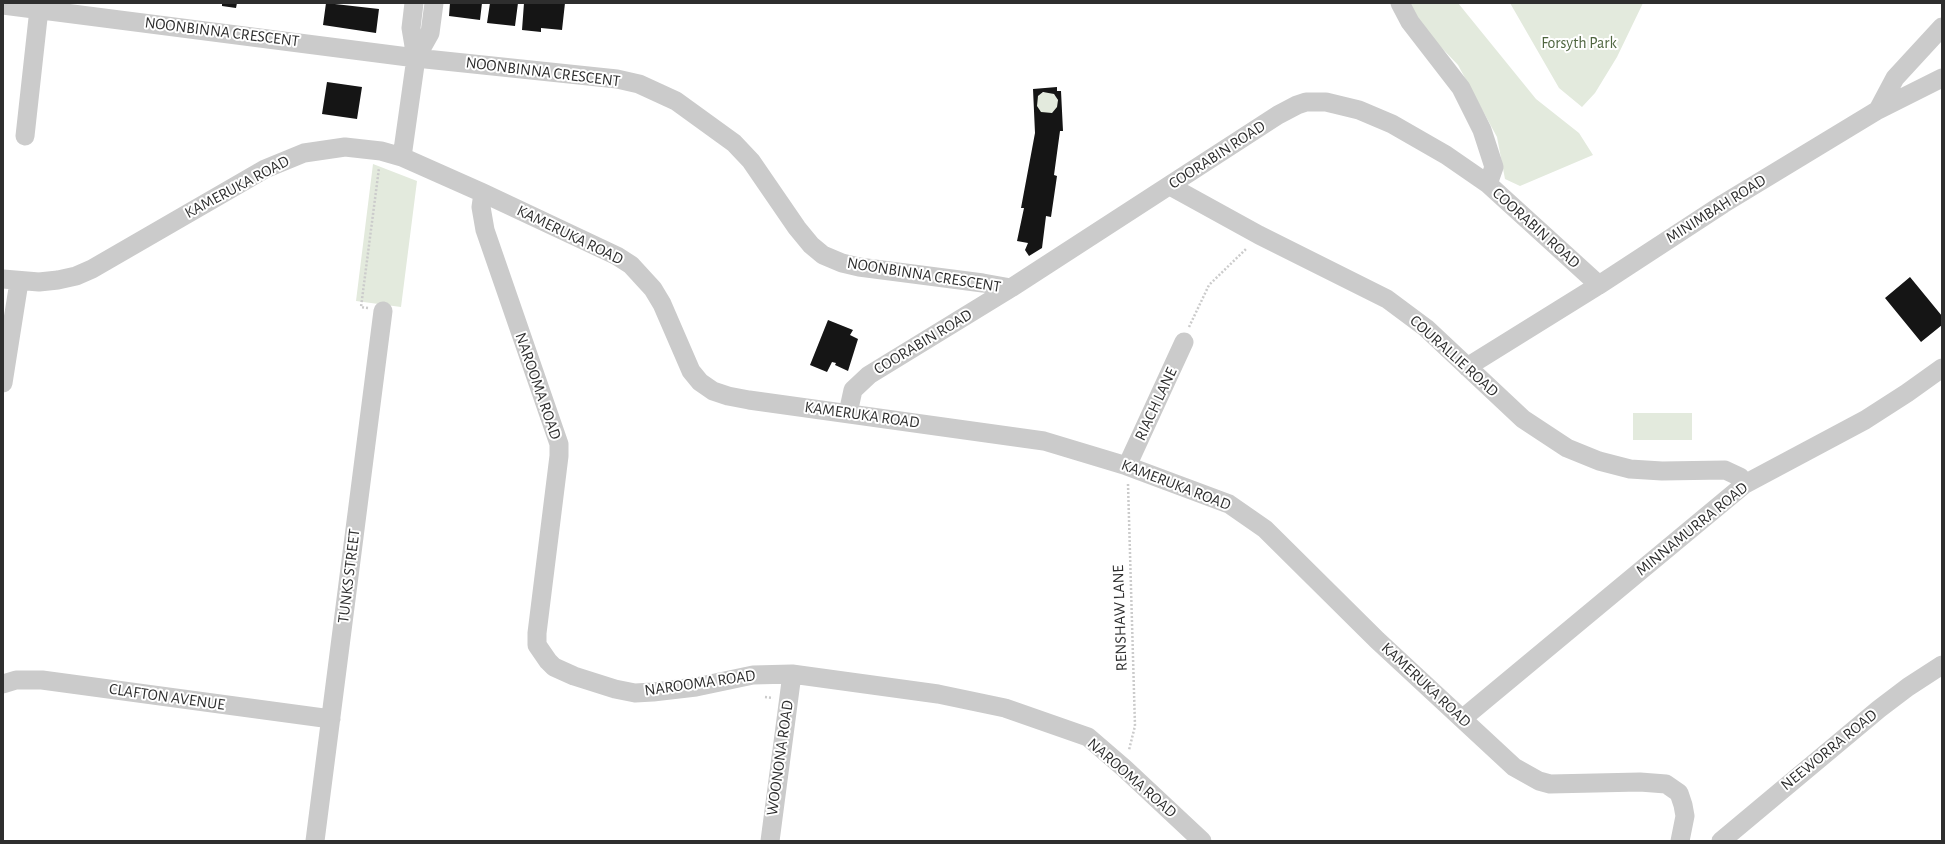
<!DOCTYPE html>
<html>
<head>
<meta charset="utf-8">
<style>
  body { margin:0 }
  #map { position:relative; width:1945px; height:844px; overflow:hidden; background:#fff; font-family:"Alegreya Sans",sans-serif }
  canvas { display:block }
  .frame { position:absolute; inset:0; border:4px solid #2e2e2e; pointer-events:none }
</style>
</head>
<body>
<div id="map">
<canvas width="1945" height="844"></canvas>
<div class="frame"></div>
</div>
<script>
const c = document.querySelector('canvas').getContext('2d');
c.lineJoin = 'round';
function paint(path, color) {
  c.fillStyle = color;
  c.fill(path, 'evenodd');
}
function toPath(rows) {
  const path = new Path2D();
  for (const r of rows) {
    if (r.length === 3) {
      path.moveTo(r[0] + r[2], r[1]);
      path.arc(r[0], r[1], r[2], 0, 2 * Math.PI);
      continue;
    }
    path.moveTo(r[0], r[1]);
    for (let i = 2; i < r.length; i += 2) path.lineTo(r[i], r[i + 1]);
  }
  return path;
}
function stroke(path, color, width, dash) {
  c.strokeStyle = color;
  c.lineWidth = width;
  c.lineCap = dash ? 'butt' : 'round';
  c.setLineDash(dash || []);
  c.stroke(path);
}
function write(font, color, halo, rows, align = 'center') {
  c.font = font + ' "Alegreya Sans",sans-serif';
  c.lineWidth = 4;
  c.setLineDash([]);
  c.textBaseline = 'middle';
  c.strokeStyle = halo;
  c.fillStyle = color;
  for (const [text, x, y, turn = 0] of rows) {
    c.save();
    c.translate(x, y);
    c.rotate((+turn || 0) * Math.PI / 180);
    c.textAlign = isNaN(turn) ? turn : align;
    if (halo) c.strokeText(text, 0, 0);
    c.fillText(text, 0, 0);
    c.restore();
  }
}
paint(toPath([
  [1412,3,1458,3,1536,99,1579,133,1593,155,1520,186,1505,179,1497,137,1458,65,1419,24,1409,7],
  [1510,3,1643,3,1617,57,1595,93,1582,107,1559,88],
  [1047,103,11],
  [373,164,417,181,401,307,356,301],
  [1633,413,1692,413,1692,440,1633,440]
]), '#e3eadd');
paint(toPath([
  [222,3,237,3,236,8,222,6],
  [326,3,379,9,376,33,323,25],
  [450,3,482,3,480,20,449,16],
  [490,3,518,3,515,26,487,23],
  [524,3,565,3,562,30,541,28,541,32,522,30],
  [327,82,362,87,357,119,322,114],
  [1057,87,1057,91,1061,91,1063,131,1060,131,1054,175,1057,176,1051,217,1046,216,1042,248,1029,256,1025,250,1028,243,1017,241,1024,208,1021,208,1035,133,1033,89],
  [1043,92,1054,94,1058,100,1057,107,1052,113,1041,112,1037,106,1038,96],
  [1910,277,1942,316,1942,325,1921,342,1885,298],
  [828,320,853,330,850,335,858,339,848,371,835,365,836,363,832,362,827,372,810,365]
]), '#151515');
stroke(toPath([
  [368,308,361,307,379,168],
  [1189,327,1209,285,1247,248],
  [1128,484,1135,726,1129,750],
  [765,697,773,698]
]), '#cbcbcb', 2.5, [2, 2]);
stroke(toPath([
  [1400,3,1410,22,1461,88,1482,130,1494,167,1488,184],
  [3,5,416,58,617,79,639,84,676,101,734,143,751,161,797,228,811,245,823,255,842,263,859,267,983,283,1011,288],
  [416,58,430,33,434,3],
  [1878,110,1895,78,1942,27],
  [25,136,39,9],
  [402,157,416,58,411,28,414,3],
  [1170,186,1259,235,1387,299,1426,328,1523,419,1567,448,1599,461,1630,469,1662,471,1725,470,1740,477,1745,484],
  [483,193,481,207,485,230,559,444,559,456,537,633,537,645,548,661,554,667,574,676,615,689,635,693,653,692,696,687,753,675,792,674,938,694,1005,708,1088,737,1124,768,1202,841],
  [3,279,39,282,58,280,76,276,92,269,265,169,304,153,345,147,381,151,402,157,483,193,617,256,631,265,653,289,662,304,691,371,700,382,713,391,728,396,749,400,1044,441,1127,466,1229,504,1265,529,1377,640,1514,767,1539,781,1550,784,1640,782,1666,784,1679,793,1683,805,1685,816,1680,841],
  [1467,367,1599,285,1723,204,1878,110,1942,78],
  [3,383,19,282],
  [848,413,853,390,869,375,1011,288,1278,115,1297,105,1306,102,1326,102,1359,110,1392,124,1446,155,1488,184,1599,285],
  [1127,466,1184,342],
  [3,684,16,680,42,680,331,719],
  [1462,719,1745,484,1865,420,1907,393,1942,368],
  [315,841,383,311],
  [770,841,792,674],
  [1721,841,1879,709,1908,687,1942,665]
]), '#cbcbcb', 19);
write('16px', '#2e2e2e', '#fff', [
  ["NOONBINNA CRESCENT",222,32,7],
  ["NOONBINNA CRESCENT",543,72,7],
  ["COORABIN ROAD",1217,155,-33],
  ["KAMERUKA ROAD",237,187,-28],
  ["MINIMBAH ROAD",1716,209,-32],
  ["COORABIN ROAD",1536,228,42],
  ["KAMERUKA ROAD",570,235,26],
  ["NOONBINNA CRESCENT",924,275,9],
  ["COORABIN ROAD",923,342,-31],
  ["COURALLIE ROAD",1454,356,42],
  ["NAROOMA ROAD",538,386,71],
  ["RIACH LANE",1156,404,-65],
  ["KAMERUKA ROAD",862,415,8],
  ["KAMERUKA ROAD",1176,485,21],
  ["MINNAMURRA ROAD",1692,529,-39],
  ["TUNKS STREET",349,576,-83],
  ["RENSHAW LANE",1120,618,-92],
  ["NAROOMA ROAD",700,683,-8],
  ["KAMERUKA ROAD",1426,685,43],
  ["CLAFTON AVENUE",167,697,8],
  ["NEEWORRA ROAD",1829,750,-39],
  ["WOONONA ROAD",780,758,-82],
  ["NAROOMA ROAD",1132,778,41]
]);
write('16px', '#4e653f', '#fff', [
  ["Forsyth Park",1579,43]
]);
</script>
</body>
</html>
